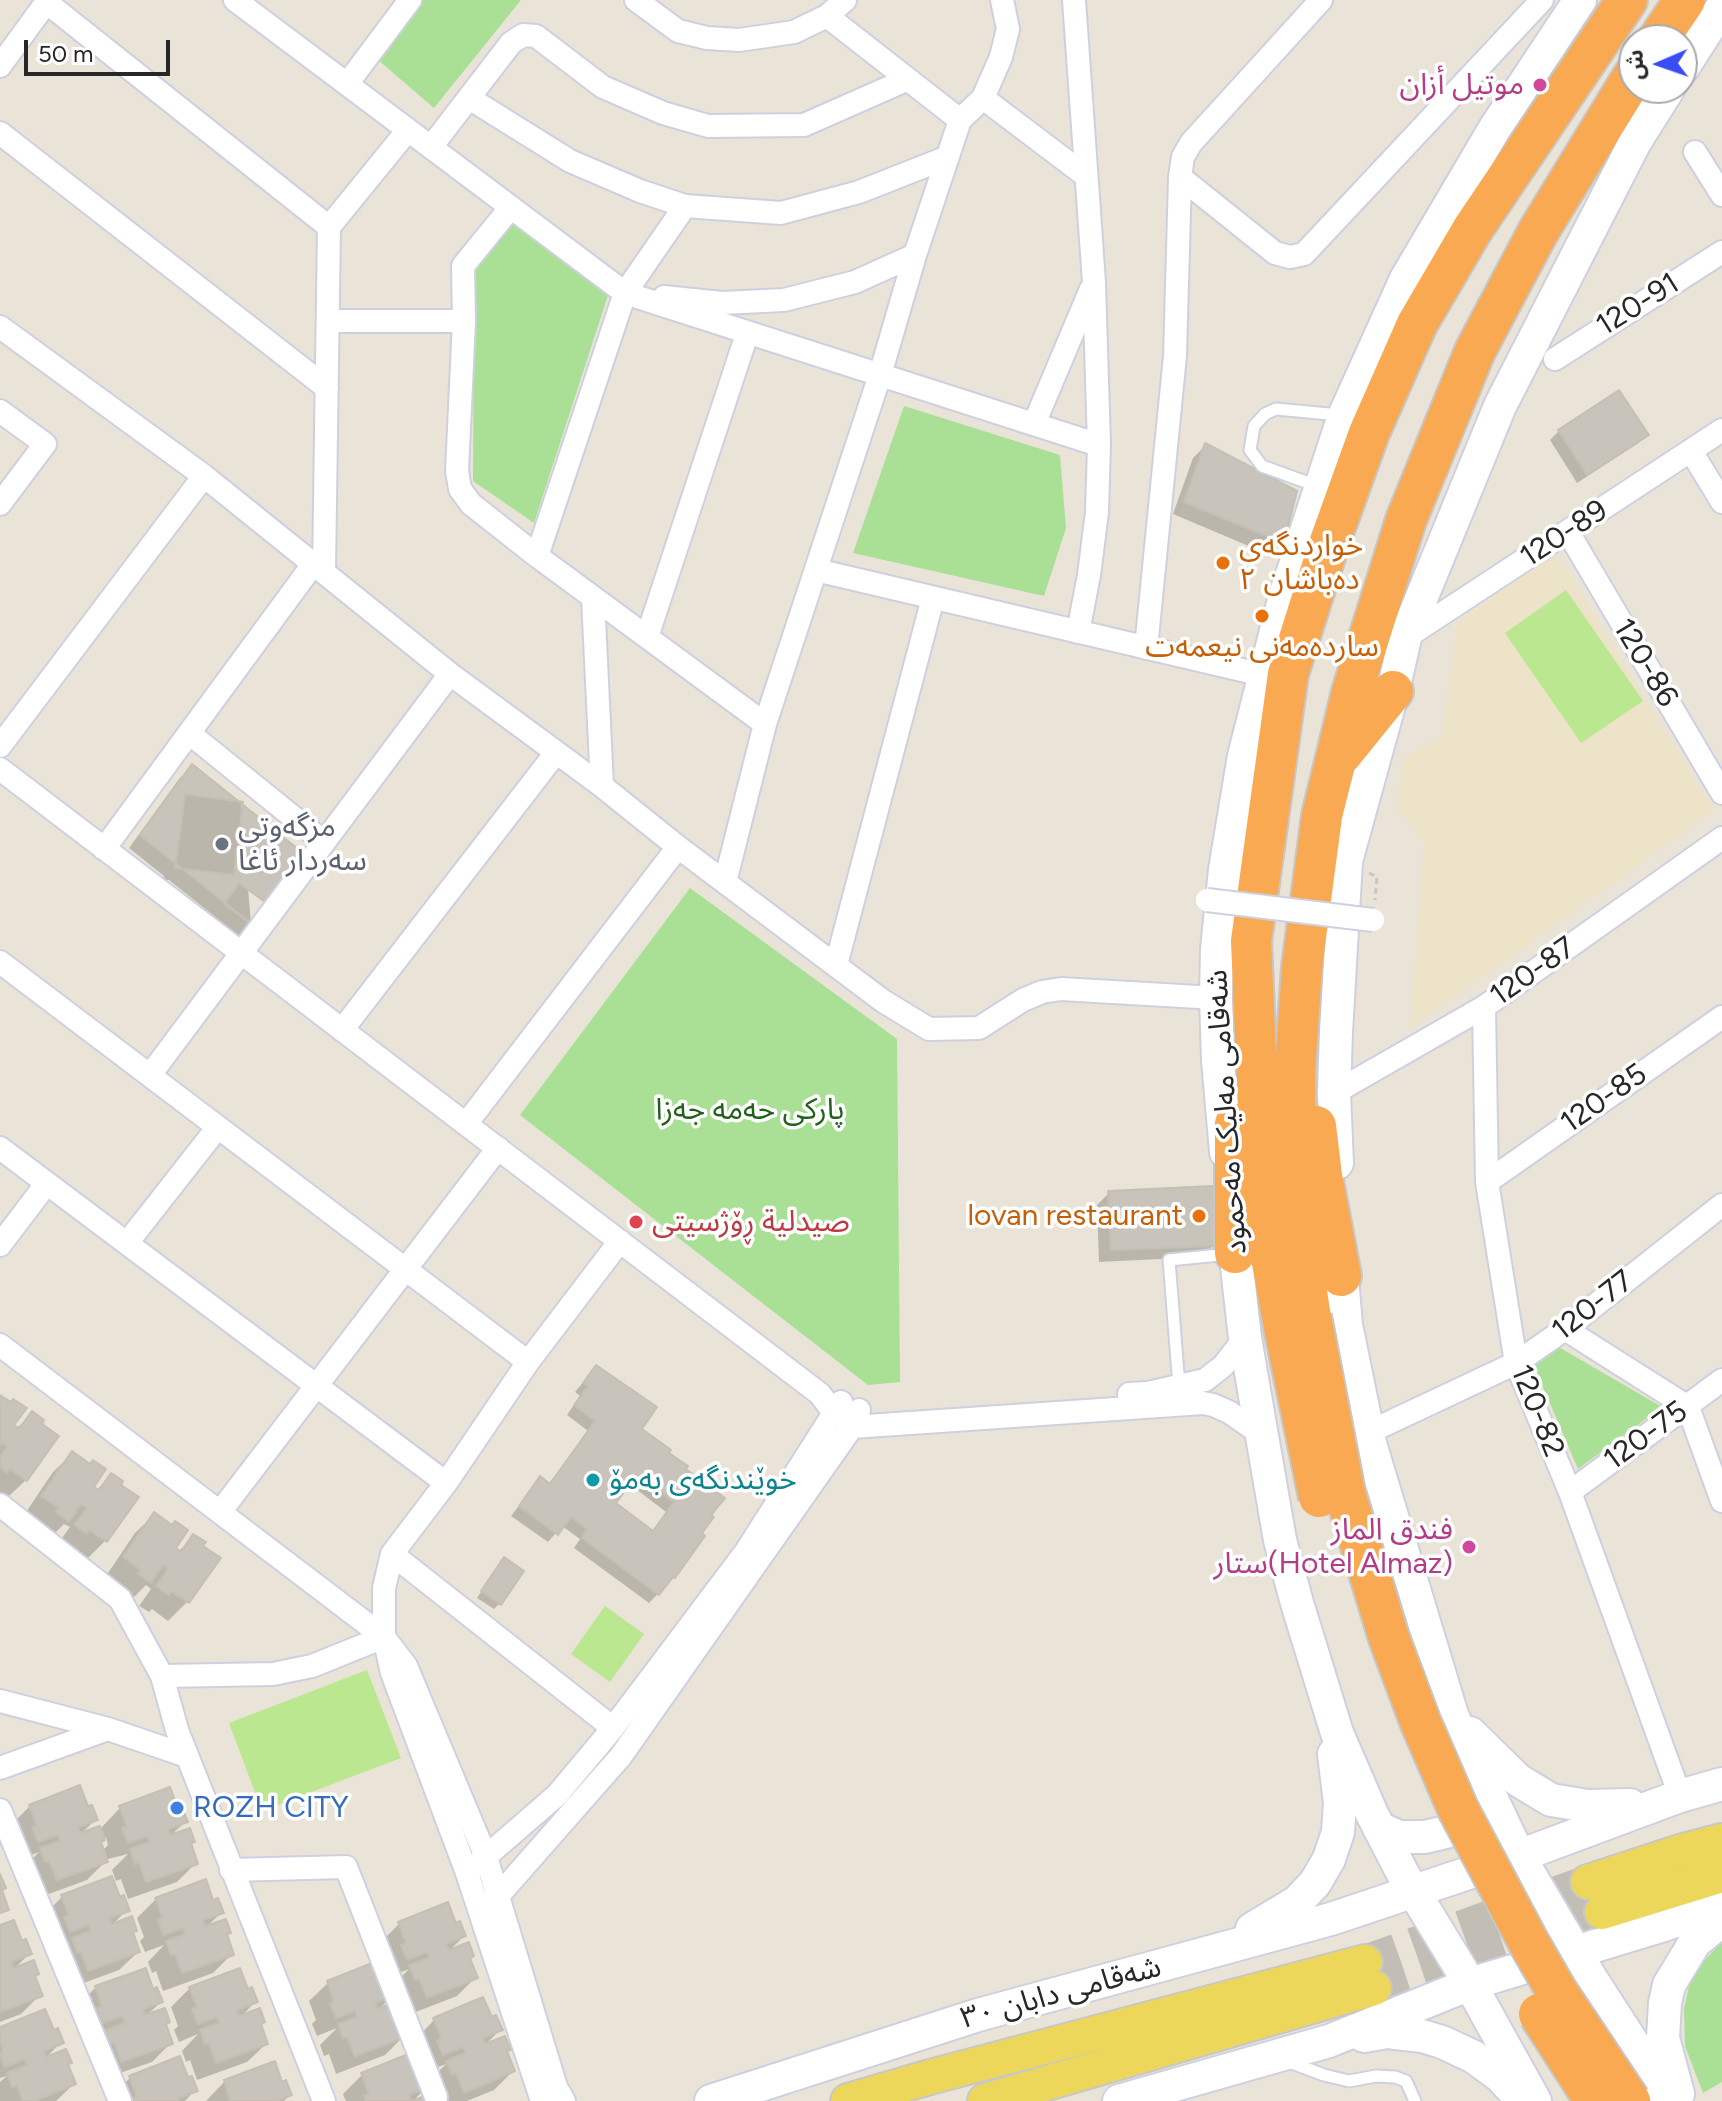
<!DOCTYPE html>
<html>
<head>
<meta charset="utf-8">
<style>
  body { margin:0 }
  #map { position:relative; width:1722px; height:2101px; overflow:hidden; background:#eae4d8; font-family:Figtree,"Noto Sans Arabic",sans-serif }
  canvas { display:block }
  .north { position:absolute; left:1618px; top:24px; width:80px; height:80px; box-sizing:border-box; background:#fff; border:2px solid #a9a9a9; border-radius:50%; rotate:268deg; font-size:22px; font-weight:700; line-height:32px; text-align:center; color:#272727 }
  .north::after { content:''; display:block; margin:auto; width:28px; height:36px; background:#3a4df5; clip-path:polygon(50% 0,100% 100%,50% 72%,0 100%) }
  .scale { position:absolute; left:24px; top:40px; width:146px; height:36px; box-sizing:border-box; border:4px solid #272727; border-top:0; padding-left:10px; font-size:24px; line-height:28px; white-space:nowrap; color:#272727; -webkit-text-stroke:6px #fff; paint-order:stroke }
</style>
</head>
<body>
<div id="map">
<canvas width="1722" height="2101"></canvas>
<div class="north">ش</div>
<div class="scale">50 m</div>
</div>
<script>
const c = document.querySelector('canvas').getContext('2d');
c.lineJoin = 'round';
function paint(path, color) {
  c.fillStyle = color;
  c.fill(path, 'evenodd');
}
function toPath(rows) {
  const path = new Path2D();
  for (const r of rows) {
    path.moveTo(r[0], r[1]);
    for (let i = 2; i < r.length; i += 2) path.lineTo(r[i], r[i + 1]);
  }
  return path;
}
function stroke(path, color, width, dash) {
  c.strokeStyle = color;
  c.lineWidth = width;
  c.lineCap = dash ? 'butt' : 'round';
  c.setLineDash(dash || []);
  c.stroke(path);
}
function write(font, color, halo, rows, align = 'center') {
  c.font = font + ' Figtree,"Noto Sans Arabic",sans-serif';
  c.lineWidth = 7;
  c.setLineDash([]);
  c.textBaseline = 'middle';
  c.strokeStyle = halo;
  c.fillStyle = color;
  for (const [text, x, y, turn = 0] of rows) {
    c.save();
    c.translate(x, y);
    c.rotate((+turn || 0) * Math.PI / 180);
    c.textAlign = isNaN(turn) ? turn : align;
    if (halo) c.strokeText(text, 0, 0);
    c.fillText(text, 0, 0);
    c.restore();
  }
}
paint(toPath([
  [1556,553,1714,811,1410,1029,1424,843,1396,809,1403,760,1441,735,1458,621]
]), '#ece3c8');
paint(toPath([
  [421,0,521,0,434,108,377,59],
  [519,209,613,280,534,523,473,481,474,267],
  [904,406,1060,455,1066,528,1044,596,853,553],
  [690,888,897,1039,900,1382,868,1385,520,1115],
  [1557,1346,1662,1407,1578,1469,1534,1366],
  [1722,1942,1722,2082,1703,2093,1685,2046,1684,2009,1689,1986,1698,1967]
]), '#a9e095');
paint(toPath([
  [1566,590,1643,701,1581,743,1505,633],
  [605,1606,644,1634,610,1682,571,1654],
  [367,1670,401,1758,262,1811,229,1723]
]), '#bbe791');
paint(toPath([
  [1559,431,1646,435,1637,444,1577,483,1550,440],
  [1206,445,1295,492,1282,542,1270,555,1173,514,1193,458],
  [192,766,241,803,251,924,239,936,169,880,164,880,164,876,129,848,179,779],
  [1109,1193,1214,1245,1201,1257,1099,1262,1097,1205],
  [596,1367,639,1430,684,1470,709,1515,674,1577,649,1603,574,1548,580,1539,562,1526,548,1542,511,1516,540,1479,548,1485,588,1431,567,1415,580,1396,575,1392],
  [628,1483,666,1512,652,1532,613,1503],
  [0,1397,11,1426,16,1429,32,1414,39,1424,26,1480,7,1498,0,1493],
  [72,1454,91,1488,96,1491,111,1475,118,1486,136,1498,105,1541,86,1560,57,1545,70,1527,64,1524,49,1539,24,1515,53,1472],
  [154,1515,173,1548,178,1552,194,1536,200,1547,218,1559,187,1602,168,1621,152,1609,149,1612,139,1606,151,1589,146,1585,131,1600,106,1576,135,1533],
  [499,1565,499,1604,494,1609,477,1598],
  [30,1806,87,1809,95,1820,79,1836,102,1827,120,1808,177,1811,186,1821,169,1837,193,1841,189,1845,196,1863,177,1882,128,1899,121,1879,116,1881,112,1870,128,1854,108,1859,87,1880,38,1898,22,1869,39,1852,19,1860,11,1825],
  [106,1837,108,1845,102,1851,99,1843],
  [62,1897,118,1899,127,1910,111,1926,131,1934,138,1952,119,1970,70,1988,54,1959,70,1942,51,1950,44,1915],
  [156,1899,212,1902,221,1913,205,1928,229,1933,225,1936,232,1954,213,1973,163,1991,156,1971,152,1973,148,1962,164,1945,145,1952,140,1941,144,1937,137,1918],
  [447,1905,455,1925,464,1936,447,1953,468,1959,476,1977,457,1996,408,2015,395,1993,376,2012,404,2036,385,2055,336,2074,329,2054,324,2056,320,2045,337,2028,317,2036,312,2024,316,2020,309,2001,328,1983,390,1988,409,1969,388,1977,380,1943,399,1924],
  [0,1927,29,1954,13,1970,33,1977,40,1995,21,2014,0,2022],
  [96,1987,152,1991,161,2002,145,2017,164,2025,170,2044,152,2062,102,2079,95,2060,91,2061,87,2050,103,2034,77,2006],
  [190,1988,246,1991,255,2002,240,2018,259,2026,266,2044,247,2062,197,2080,190,2060,186,2062,182,2051,198,2034,179,2042,174,2030,178,2026,171,2007],
  [434,2020,491,2020,500,2030,482,2048,505,2053,513,2071,494,2090,467,2101,442,2101,430,2084,413,2101,346,2101,343,2094,362,2075,426,2084,446,2064,425,2072,416,2039],
  [0,2030,53,2032,61,2042,44,2060,66,2066,74,2084,56,2101,0,2101,0,2082,7,2076,0,2078],
  [130,2078,187,2080,195,2090,185,2101,113,2101,111,2096],
  [225,2081,281,2084,290,2095,284,2101,206,2101]
]), '#0003');
const building = toPath([
  [1619,390,1649,435,1587,475,1558,430,1619,390],
  [1205,443,1297,491,1284,543,1184,502,1205,443],
  [192,764,303,853,253,925,140,835,192,764],
  [185,794,243,802,234,875,175,868,185,794],
  [239,883,268,904,253,925,224,904,239,883],
  [1213,1186,1216,1246,1111,1250,1108,1191,1213,1186],
  [596,1365,657,1407,642,1429,671,1450,669,1453,688,1466,686,1469,725,1498,711,1515,714,1517,702,1533,705,1536,675,1578,673,1577,659,1595,582,1538,587,1529,571,1517,558,1535,519,1506,540,1476,550,1484,595,1421,574,1405,588,1386,583,1383,596,1365],
  [637,1475,674,1502,653,1531,616,1503,637,1475],
  [0,1395,11,1402,13,1399,27,1408,14,1425,19,1429,32,1411,44,1420,42,1424,59,1436,27,1481,10,1469,7,1473,0,1467,0,1457,7,1447,2,1443,0,1446,0,1395],
  [72,1451,90,1464,93,1460,106,1469,94,1487,99,1490,111,1473,123,1481,121,1485,139,1497,107,1542,89,1530,87,1534,74,1525,87,1508,81,1504,69,1522,56,1512,59,1508,41,1496,72,1451],
  [154,1512,172,1525,175,1521,188,1530,176,1548,181,1552,193,1534,206,1542,203,1546,221,1558,189,1603,171,1591,169,1595,156,1586,168,1569,163,1565,151,1583,138,1574,141,1570,123,1557,154,1512],
  [504,1557,524,1571,501,1605,481,1591,504,1557],
  [80,1785,88,1806,92,1805,98,1820,78,1827,80,1833,100,1826,105,1840,101,1842,108,1862,57,1880,49,1861,45,1862,40,1848,60,1841,58,1835,38,1842,32,1827,37,1826,29,1805,80,1785],
  [170,1787,178,1808,182,1807,188,1822,168,1829,170,1835,190,1828,195,1842,191,1843,198,1864,146,1882,139,1862,135,1864,130,1849,150,1842,147,1836,128,1843,122,1828,127,1827,119,1806,170,1787],
  [0,1874,6,1888,2,1890,9,1910,0,1913,0,1874],
  [112,1876,120,1897,124,1895,130,1911,109,1918,112,1924,132,1916,137,1931,133,1932,140,1952,88,1971,81,1951,77,1953,72,1938,91,1931,89,1925,70,1932,64,1917,69,1916,61,1895,112,1876],
  [206,1879,213,1900,218,1898,224,1913,203,1920,205,1926,226,1919,231,1933,227,1934,234,1955,182,1973,175,1954,171,1955,166,1941,185,1934,183,1928,163,1935,158,1920,163,1918,155,1898,206,1879],
  [448,1902,456,1923,460,1921,466,1936,446,1944,449,1950,469,1942,474,1956,470,1958,478,1978,427,1998,419,1978,415,1980,409,1965,429,1958,427,1952,407,1960,401,1945,406,1943,398,1922,448,1902],
  [14,1920,22,1941,26,1939,32,1954,11,1962,14,1968,34,1960,39,1974,35,1976,43,1996,0,2012,0,1925,14,1920],
  [377,1961,395,1995,375,2003,377,2009,397,2001,406,2037,355,2056,347,2037,343,2038,338,2024,357,2017,355,2011,336,2018,330,2004,334,2002,327,1981,377,1961],
  [146,1968,153,1989,157,1987,163,2002,143,2009,145,2015,165,2008,170,2022,166,2024,173,2044,121,2062,114,2042,110,2044,105,2030,125,2023,122,2016,102,2023,97,2008,102,2007,95,1986,146,1968],
  [240,1968,248,1989,252,1987,258,2002,237,2010,239,2016,260,2008,265,2022,261,2024,268,2044,216,2063,209,2043,205,2044,200,2030,219,2023,217,2017,198,2024,192,2009,197,2007,189,1987,240,1968],
  [483,1997,492,2017,496,2015,503,2030,483,2038,485,2044,505,2036,511,2050,507,2051,515,2071,464,2093,456,2073,452,2075,446,2061,466,2053,463,2047,443,2055,437,2041,442,2039,433,2018,483,1997],
  [45,2009,54,2030,58,2028,64,2043,44,2051,46,2057,66,2049,72,2063,68,2064,76,2084,34,2101,23,2101,17,2085,12,2087,7,2073,27,2065,24,2059,5,2067,0,2055,3,2050,0,2042,0,2027,45,2009],
  [411,2053,429,2087,409,2095,412,2101,432,2093,435,2101,366,2101,364,2096,369,2094,361,2073,411,2053],
  [180,2056,188,2077,192,2076,198,2091,178,2098,179,2101,133,2101,132,2098,137,2097,129,2076,180,2056],
  [275,2061,282,2082,286,2080,292,2095,277,2101,230,2101,224,2080,275,2061]
]);
paint(building, '#c8c3bb');
stroke(building, '#c5c0b3', 2);
stroke(toPath([
  [1365,1962,1588,1882],
  [1374,1988,1602,1912]
]), '#c3beb5', 34, [34, 17]);
const lane = toPath([
  [1317,486,1262,466,1250,450,1254,426,1265,414,1276,409,1340,415],
  [1179,1386,1169,1260,1230,1254],
  [1289,2062,1324,2075,1349,2081,1376,2076,1395,2077,1406,2081,1415,2101]
]);
const street = toPath([
  [235,0,625,293,1099,445],
  [636,0,678,31,707,38,739,40,794,32,827,16,845,0],
  [1074,0,1094,282,1099,445,1097,512,1089,575,1078,632],
  [46,2,329,227],
  [827,16,960,120],
  [0,66,48,0],
  [347,84,410,0],
  [469,98,570,161,640,191,685,206,781,213,859,192,948,157],
  [983,98,1086,176],
  [0,133,327,388],
  [431,147,511,43,523,35,536,36,603,87,663,113,708,126,804,125,906,80],
  [1695,152,1722,195],
  [1180,177,1275,253,1290,257,1304,254,1542,0],
  [511,207,463,266,464,321,457,471,460,489,471,504,537,556,765,724],
  [664,297,722,303,784,300,855,282,915,255],
  [328,321,464,321],
  [0,327,204,476,450,674,602,786,678,847,883,1001,929,1029,979,1028,1023,1000,1042,992,1061,989,1216,998],
  [1555,359,1722,252],
  [0,411,45,444,0,504],
  [1034,424,1091,289],
  [1691,451,1722,502],
  [1568,532,1722,793],
  [537,556,625,293,685,206],
  [816,570,1263,675],
  [324,571,329,227,408,130],
  [593,598,602,786],
  [647,637,747,334],
  [1405,638,1722,430],
  [1146,648,1175,356,1180,177,1183,157,1191,143,1321,0],
  [189,733,324,842],
  [0,746,204,476],
  [0,769,820,1394,834,1413,852,1427,1203,1403,1213,1405,1229,1412,1261,1434],
  [104,849,314,563],
  [725,882,765,724,880,375,915,255,960,120,983,98,1001,57,1008,29,1002,0],
  [0,962,528,1362],
  [836,965,933,598],
  [1484,1007,1487,1182,1516,1363,1570,1492,1680,1796],
  [342,1030,555,754],
  [150,1075,450,674],
  [1334,1093,1484,1007,1722,838],
  [466,1124,678,847],
  [0,1148,446,1483],
  [1487,1182,1722,1017],
  [127,1243,218,1127],
  [0,1245,47,1183],
  [1565,1329,1688,1407,1722,1501],
  [0,1345,384,1637,406,1666,486,1857,556,2087,564,2101],
  [1129,1394,1148,1393,1205,1380,1223,1366,1245,1338],
  [1367,1433,1516,1363,1565,1329,1722,1205],
  [1570,1492,1722,1380],
  [0,1505,120,1599,162,1676,177,1730,324,2101],
  [220,1512,498,1148],
  [392,1554,613,1728],
  [162,1676,273,1674,312,1666,384,1637],
  [0,1701,108,1729,187,1756],
  [0,1768,108,1729],
  [0,1810,120,2101],
  [475,1866,557,1795,613,1728,747,1550,841,1402],
  [231,1870,346,1867,436,2097],
  [491,1904,621,1756,852,1427,859,1410],
  [542,2101,467,1873,392,1673,384,1637,384,1588,392,1554,446,1483,528,1362,620,1241]
]);
const secondary = toPath([
  [1682,69,1722,7],
  [1226,1152,1218,1060,1216,998,1217,949,1225,870,1244,756,1285,596,1344,416,1406,279,1495,128,1580,0],
  [1337,1163,1334,1093,1336,1032,1346,861,1393,691,1405,638,1500,406,1635,142,1669,88],
  [1233,1231,1245,1338,1280,1540,1297,1603,1337,1733,1372,1814,1403,1874,1470,1984,1535,2101],
  [1340,1254,1346,1325,1371,1447,1452,1715,1519,1856,1592,1980,1670,2101],
  [1470,1733,1518,1780,1551,1800,1588,1806,1630,1805],
  [1379,1828,1399,1837,1425,1837,1446,1832,1457,1825,1479,1805],
  [1252,1929,1297,1902,1315,1883,1329,1859,1338,1832,1340,1803,1334,1754],
  [1364,2036,1387,2032,1422,2036,1442,2042,1474,2057,1500,2076,1523,2101],
  [1678,2094,1663,2038,1665,2003,1669,1985,1695,1942,1722,1920],
  [711,2101,978,2015,1331,1919,1519,1856,1680,1796,1722,1784],
  [1119,2101,1329,2041,1470,1984,1664,1925,1722,1904]
]);
const primary = toPath([
  [1588,1882,1680,1852,1722,1841],
  [1602,1912,1722,1875],
  [848,2101,930,2077,1365,1962],
  [985,2101,1374,1988]
]);
const highway = toPath([
  [1658,40,1685,0],
  [1342,754,1393,691],
  [1316,1126,1322,1176,1341,1276],
  [1235,1253,1235,1124],
  [1311,1317,1299,1245,1295,1179,1295,1071,1302,967,1322,816,1352,692,1406,520,1475,351,1538,232,1634,75],
  [1285,1332,1268,1241,1259,1126,1251,941,1288,674,1329,544,1369,433,1417,324,1472,230,1627,0]
]);
stroke(lane, '#ced0e0', 15);
stroke(street, '#ced0e0', 26);
stroke(secondary, '#ced0e0', 36);
stroke(primary, '#c7c7c7', 38);
stroke(highway, '#c7c7c7', 44);
stroke(toPath([
  [1369,873,1377,877,1375,900]
]), '#c7c7c7', 3, [6, 4]);
stroke(lane, '#fff', 11);
stroke(street, '#fff', 22);
stroke(secondary, '#fff', 32);
stroke(primary, '#edd75b', 34);
stroke(highway, '#faa953', 40);
const streetBridge = toPath([
  [1207,900,1373,920]
]);
const highwayBridge = toPath([
  [1311,1317,1345,1493,1389,1638,1420,1721,1458,1809,1529,1943,1556,1990,1630,2101],
  [1285,1332,1319,1497],
  [1539,2014,1595,2101]
]);
stroke(streetBridge, '#ced0e0', 26, []);
stroke(highwayBridge, '#c7c7c7', 44, []);
stroke(streetBridge, '#fff', 22);
stroke(highwayBridge, '#faa953', 40);
for (const [x, y, r, color] of [
  [1540,85,8,"#d1479c"],
  [1223,563,8,"#e8710a"],
  [1262,616,8,"#e8710a"],
  [222,844,8,"#6b7280"],
  [1199,1216,8,"#e8710a"],
  [636,1222,8,"#e0444e"],
  [593,1480,8,"#0f9aa8"],
  [1469,1547,8,"#d1479c"],
  [177,1808,8,"#3f7fe0"]
]) {
  const dot = new Path2D();
  dot.arc(x, y, r, 0, 2 * Math.PI);
  c.fillStyle = color;
  c.fill(dot);
  stroke(dot, '#fff', 3);
}
write('30px', '#b23c85', '#fff', [
  ["موتيل أزان",1524,85],
  ["فندق الماز",1453,1530],
  ["ستار(Hotel Almaz)",1453,1564]
], 'right');
write('30px', '#272727', '#fff', [
  ["120-91",1638,305,-32],
  ["120-89",1564,534,-33],
  ["120-86",1645,663,59],
  ["120-87",1533,972,-35],
  ["120-85",1604,1099,-35],
  ["شەقامی مەلیک مەحمود",1227,1112,-94],
  ["120-77",1593,1306,-38],
  ["120-82",1537,1411,68],
  ["120-75",1646,1436,-36],
  ["شەقامی دابان ٣٠",1061,1993,-15]
]);
write('30px', '#c56008', '#fff', [
  ["خواردنگەی",1239,546],
  ["دەباشان ٢",1239,580],
  ["ساردەمەنی نیعمەت",1262,647,"center"],
  ["lovan restaurant",1183,1216,"right"]
], 'left');
write('30px', '#5b616d', '#fff', [
  ["مزگەوتی",238,827],
  ["سەردار ئاغا",238,861]
], 'left');
write('30px', '#23611a', '#fff', [
  ["پارکی حەمە جەزا",750,1110]
]);
write('30px', '#be3a42', '#fff', [
  ["صيدلية ڕۆژسیتی",652,1222]
], 'left');
write('30px', '#0d838f', '#fff', [
  ["خوێندنگەی بەمۆ",609,1480]
], 'left');
write('30px', '#366cbe', '#fff', [
  ["ROZH CITY",193,1808]
], 'left');
</script>
</body>
</html>
